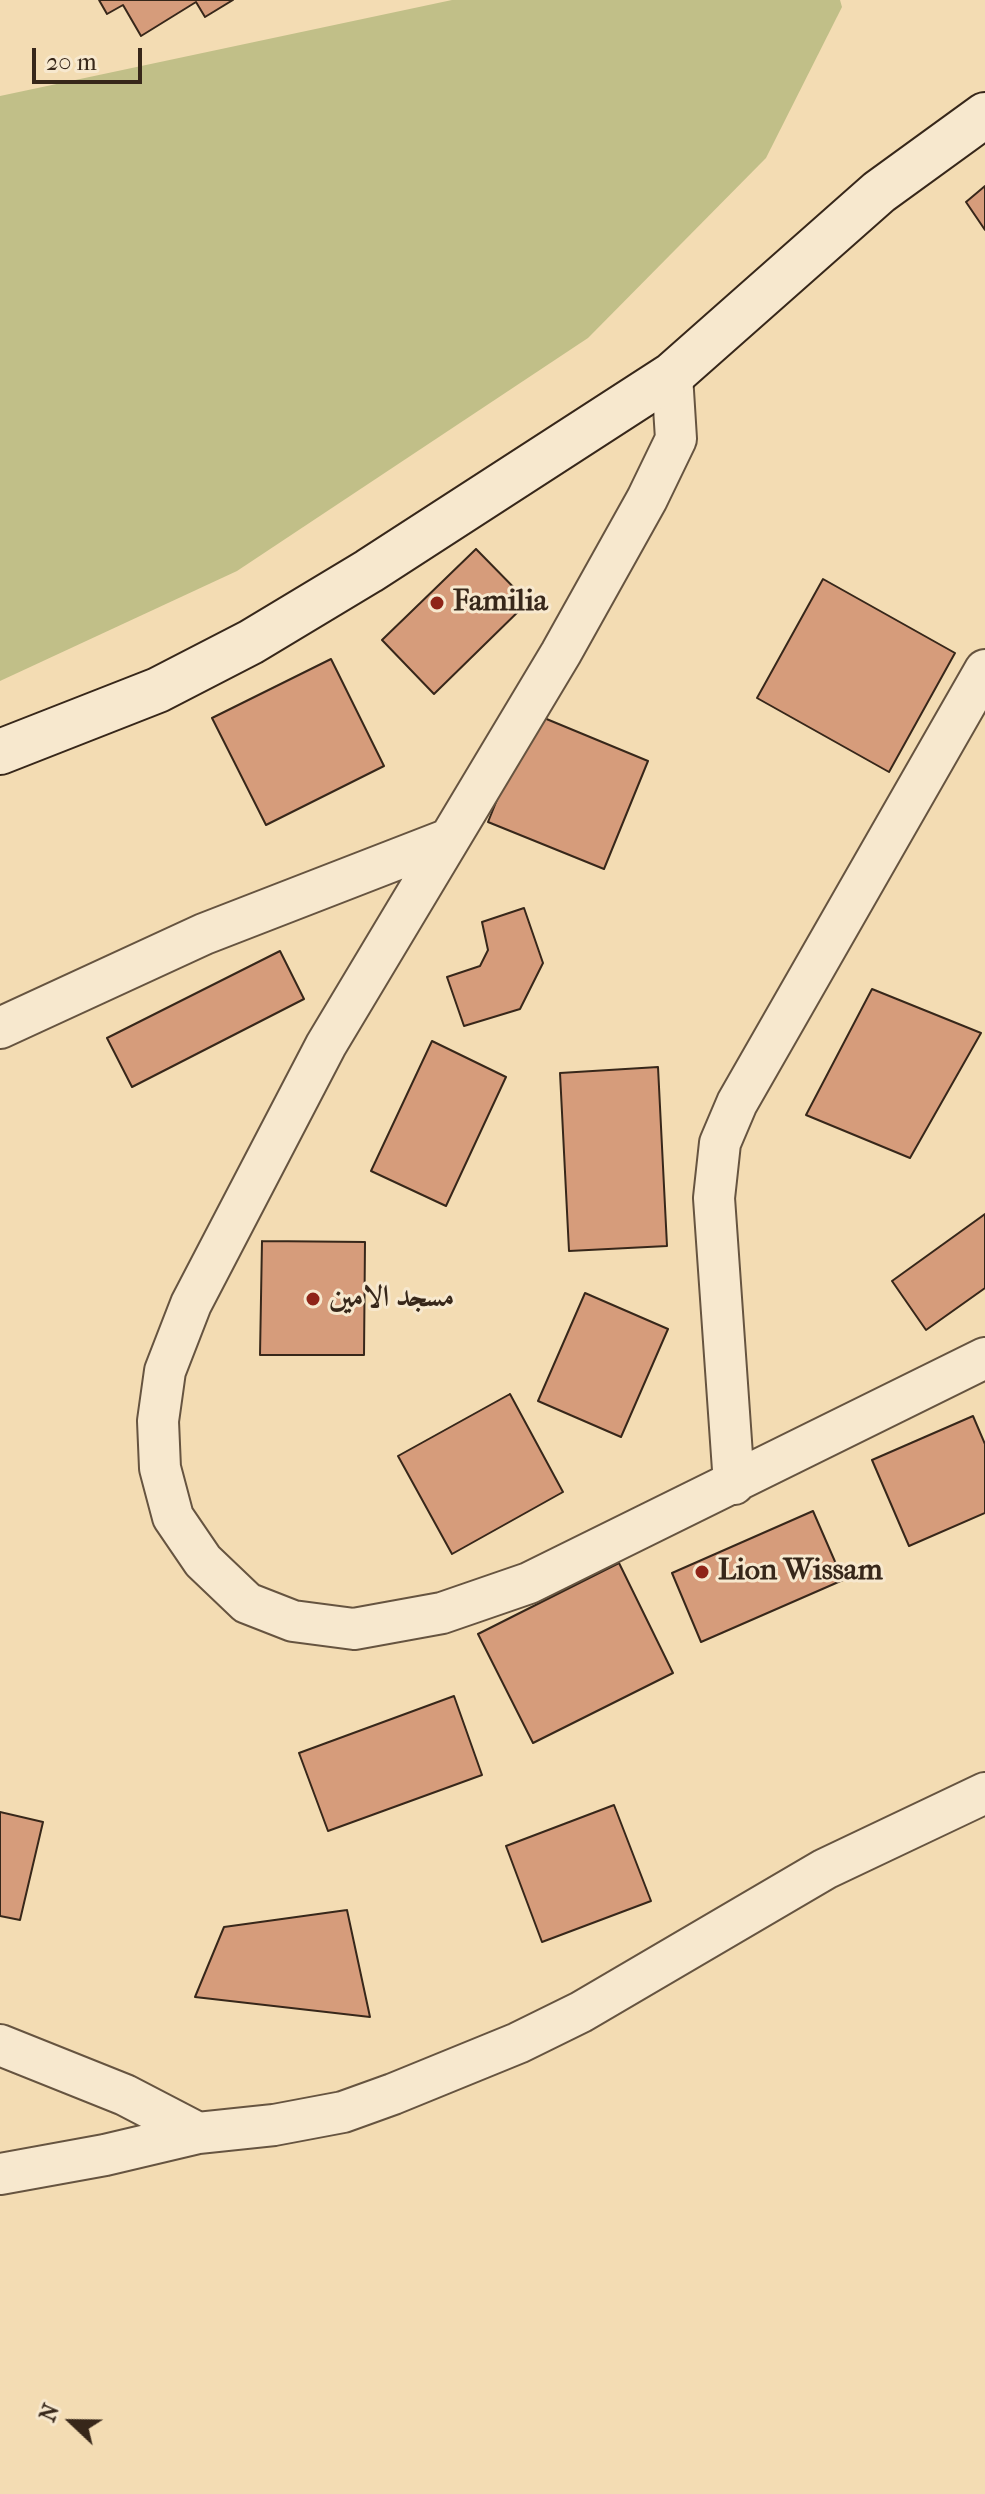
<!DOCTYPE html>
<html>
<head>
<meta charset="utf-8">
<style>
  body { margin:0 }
  #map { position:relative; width:985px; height:2494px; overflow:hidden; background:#f3dcb3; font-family:"IM FELL French Canon",serif }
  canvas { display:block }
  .north { position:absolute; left:32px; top:2382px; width:80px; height:80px; -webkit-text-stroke:6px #f7e8ce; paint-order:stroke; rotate:292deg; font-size:22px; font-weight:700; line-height:32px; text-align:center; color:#37271a }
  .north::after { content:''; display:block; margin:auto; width:28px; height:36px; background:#37271a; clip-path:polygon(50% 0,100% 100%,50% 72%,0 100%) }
  .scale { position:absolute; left:32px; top:48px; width:110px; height:36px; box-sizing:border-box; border:4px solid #37271a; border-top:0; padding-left:10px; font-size:24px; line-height:28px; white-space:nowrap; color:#37271a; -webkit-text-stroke:6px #f7e8ce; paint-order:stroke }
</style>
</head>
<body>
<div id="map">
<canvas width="985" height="2494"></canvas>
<div class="north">N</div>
<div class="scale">20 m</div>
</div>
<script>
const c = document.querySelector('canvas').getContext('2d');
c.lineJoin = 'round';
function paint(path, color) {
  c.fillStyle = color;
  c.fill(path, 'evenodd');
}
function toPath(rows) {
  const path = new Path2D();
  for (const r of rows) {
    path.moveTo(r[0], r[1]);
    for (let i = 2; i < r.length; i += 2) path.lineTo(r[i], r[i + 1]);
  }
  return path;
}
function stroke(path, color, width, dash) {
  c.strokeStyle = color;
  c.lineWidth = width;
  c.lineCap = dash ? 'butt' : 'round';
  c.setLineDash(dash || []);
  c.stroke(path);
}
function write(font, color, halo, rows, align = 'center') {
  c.font = font + ' "IM FELL French Canon",Amiri,serif';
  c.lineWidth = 6;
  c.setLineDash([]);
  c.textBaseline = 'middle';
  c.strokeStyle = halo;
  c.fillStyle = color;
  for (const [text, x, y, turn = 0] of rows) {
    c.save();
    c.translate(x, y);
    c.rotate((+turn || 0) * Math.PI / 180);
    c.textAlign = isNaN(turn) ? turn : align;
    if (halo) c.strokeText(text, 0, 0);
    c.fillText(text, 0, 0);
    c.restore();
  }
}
paint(toPath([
  [452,0,840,0,842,7,766,158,588,338,237,571,0,681,0,96]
]), '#c1bf88');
const building = toPath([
  [99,0,233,0,205,17,196,2,141,36,123,5,107,14,99,0],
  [985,186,985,230,966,202,985,186],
  [476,549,528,602,434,694,382,640,476,549],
  [823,579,955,653,889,772,757,698,823,579],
  [331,659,384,766,266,825,212,718,331,659],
  [532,713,648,761,604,869,488,822,532,713],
  [524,908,543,963,520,1009,464,1026,447,977,480,966,488,950,482,922,524,908],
  [280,951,304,999,132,1087,107,1038,280,951],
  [872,989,981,1033,910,1158,806,1115,872,989],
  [432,1041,506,1077,446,1206,371,1171,432,1041],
  [658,1067,667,1246,569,1251,560,1073,658,1067],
  [985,1214,985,1288,926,1330,892,1281,985,1214],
  [262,1241,365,1242,364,1355,260,1355,262,1241],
  [585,1293,668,1329,621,1437,538,1401,585,1293],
  [510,1394,563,1492,452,1554,398,1456,510,1394],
  [973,1416,985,1444,985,1513,909,1546,872,1460,973,1416],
  [813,1511,843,1580,701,1642,672,1573,813,1511],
  [619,1563,673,1673,533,1743,478,1634,619,1563],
  [454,1696,482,1775,328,1831,299,1753,454,1696],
  [614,1805,651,1901,542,1942,506,1846,614,1805],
  [0,1812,43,1822,20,1920,0,1916,0,1812],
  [347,1910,370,2017,195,1997,224,1927,347,1910]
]);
paint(building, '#d69c7b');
stroke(building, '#37271a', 2);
const street = toPath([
  [672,375,676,439,647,499,561,653,326,1045,191,1304,165,1371,158,1421,160,1468,173,1517,203,1561,247,1603,293,1621,354,1629,442,1613,529,1583,985,1358],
  [0,1028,204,934,449,839],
  [734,1484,714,1198,720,1143,737,1103,985,670],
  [0,2045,125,2095,198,2133],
  [0,2174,105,2155,198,2133,274,2125,343,2112,393,2094,518,2043,581,2012,825,1869,985,1793]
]);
const secondary = toPath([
  [0,752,158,690,251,642,369,571,672,375,879,192,985,115]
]);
stroke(street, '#665440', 44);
stroke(secondary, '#37271a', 48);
stroke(street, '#f7e8ce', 40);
stroke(secondary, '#f7e8ce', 44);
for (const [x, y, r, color] of [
  [437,603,8,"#8f2418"],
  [313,1299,8,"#8f2418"],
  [702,1572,8,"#8f2418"]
]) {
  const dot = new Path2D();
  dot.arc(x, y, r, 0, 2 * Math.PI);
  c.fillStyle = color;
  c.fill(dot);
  stroke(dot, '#f7e8ce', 3);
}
write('bold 30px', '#37271a', '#f7e8ce', [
  ["Familia",453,603],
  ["مسجد الامين",329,1299],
  ["Lion Wissam",718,1572]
], 'left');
</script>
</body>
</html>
